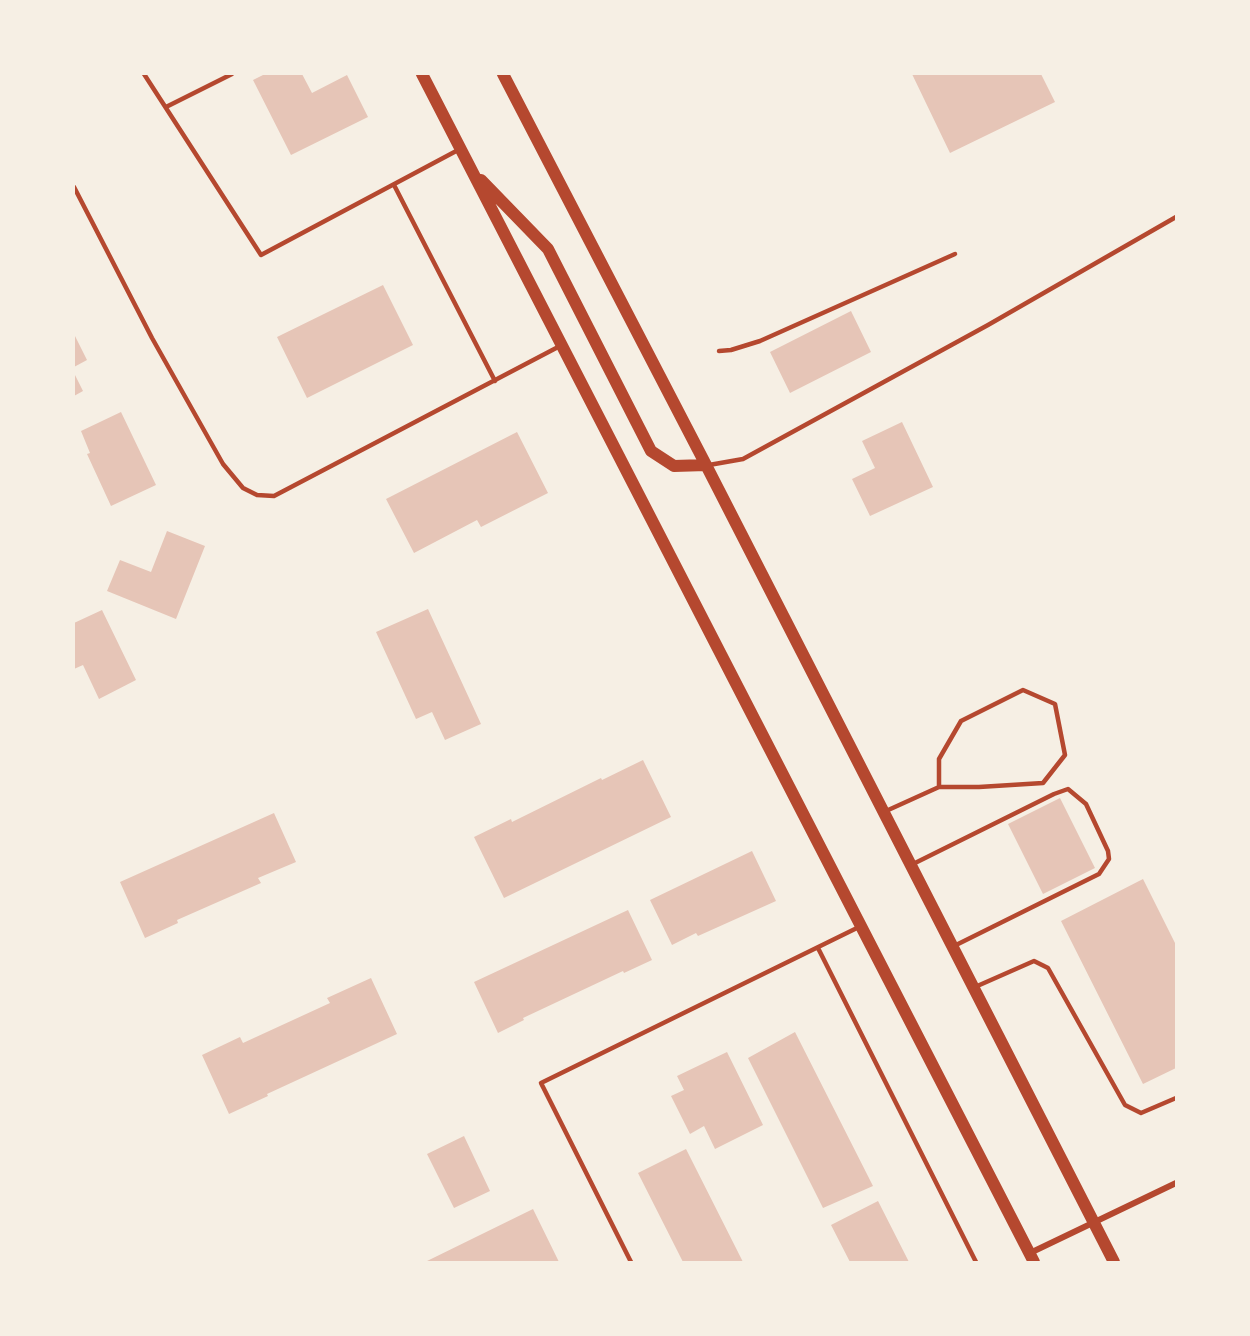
<!DOCTYPE html>
<html>
<head>
<meta charset="utf-8">
<style>
  body { margin:0 }
  #map { position:relative; width:1250px; height:1336px; overflow:hidden; background:#f6efe4; font-family:"IBM Plex Serif",serif }
  canvas { display:block }
  .frame { position:absolute; inset:0; border:75px solid #f6efe4; pointer-events:none }
</style>
</head>
<body>
<div id="map">
<canvas width="1250" height="1336"></canvas>
<div class="frame"></div>
</div>
<script>
const c = document.querySelector('canvas').getContext('2d');
c.lineJoin = 'round';
function paint(path, color) {
  c.fillStyle = color;
  c.fill(path, 'evenodd');
}
function toPath(rows) {
  const path = new Path2D();
  for (const r of rows) {
    path.moveTo(r[0], r[1]);
    for (let i = 2; i < r.length; i += 2) path.lineTo(r[i], r[i + 1]);
  }
  return path;
}
function stroke(path, color, width, dash) {
  c.strokeStyle = color;
  c.lineWidth = width;
  c.lineCap = dash ? 'butt' : 'round';
  c.setLineDash(dash || []);
  c.stroke(path);
}
paint(toPath([
  [265,74,302,74,312,93,347,75,368,117,291,155,253,80],
  [912,74,1041,74,1055,102,950,153],
  [383,285,413,345,307,398,277,337],
  [851,311,871,352,790,393,770,352],
  [74,334,87,360,74,367],
  [74,373,83,391,74,396],
  [121,412,156,485,111,506,87,454,90,453,81,431],
  [902,422,933,487,870,516,852,479,875,468,862,441],
  [517,432,548,493,481,527,477,520,414,553,386,499],
  [167,531,205,546,176,619,107,591,120,560,151,572],
  [428,609,481,724,445,740,432,712,416,719,376,632],
  [102,610,136,680,99,699,83,665,74,669,74,623],
  [643,760,671,817,504,898,474,837,511,819,512,822,601,778,602,780],
  [1060,798,1095,868,1043,894,1008,824],
  [274,813,296,862,258,878,261,883,177,920,178,923,145,938,120,882],
  [752,851,776,901,698,936,696,933,672,945,650,900],
  [1143,879,1176,945,1176,1068,1143,1084,1061,921],
  [628,910,652,960,624,973,623,971,523,1018,524,1020,498,1033,474,982],
  [371,978,397,1034,267,1094,268,1096,229,1114,202,1055,240,1037,243,1043,330,1003,327,998],
  [795,1032,873,1186,823,1208,748,1058],
  [727,1052,763,1125,715,1149,704,1126,690,1134,671,1096,684,1090,677,1076],
  [464,1136,490,1191,454,1208,427,1154],
  [686,1149,743,1262,683,1262,638,1173],
  [878,1201,909,1262,850,1262,831,1225],
  [533,1209,559,1262,425,1262]
]), '#e6c5b7');
stroke(toPath([
  [144,74,261,255,460,149],
  [166,107,232,74],
  [394,185,495,381],
  [74,187,152,338,223,464,243,488,257,495,274,496,560,346],
  [719,351,731,350,760,341,955,254],
  [709,465,743,459,988,325,1176,217],
  [886,811,939,787,979,787,1043,783,1065,755,1055,704,1023,690,961,721,939,759,939,787],
  [913,864,1054,794,1068,789,1086,804,1108,851,1109,859,1099,874,954,946],
  [818,948,976,1262],
  [975,987,1034,961,1048,968,1125,1105,1141,1113,1176,1098],
  [631,1262,541,1083,859,927]
]), '#b5482f', 4.5);
stroke(toPath([
  [1030,1253,1176,1183]
]), '#b5482f', 6);
stroke(toPath([
  [422,74,1034,1262],
  [503,74,706,465,1114,1262],
  [481,180,548,249,651,451,674,466,706,465]
]), '#b5482f', 12);
</script>
</body>
</html>
